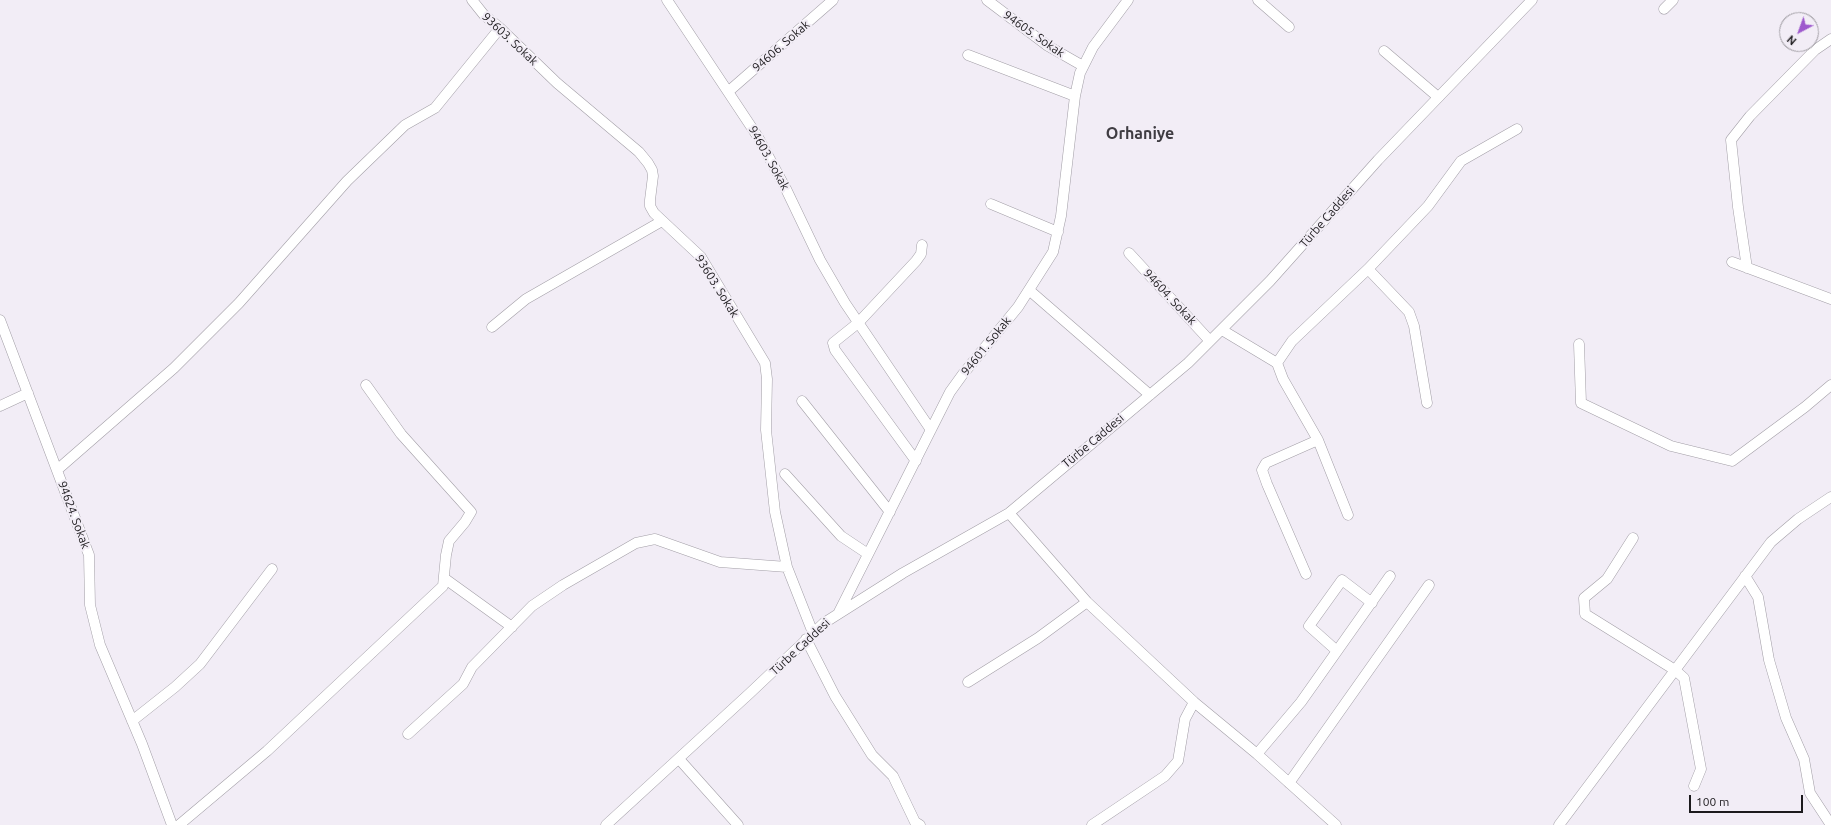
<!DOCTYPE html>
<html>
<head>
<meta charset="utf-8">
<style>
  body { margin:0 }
  #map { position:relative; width:1831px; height:825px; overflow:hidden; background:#f2edf6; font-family:Ubuntu,sans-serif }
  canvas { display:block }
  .north { position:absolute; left:1779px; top:12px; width:40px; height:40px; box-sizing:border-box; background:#f2edf6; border:1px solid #9c999f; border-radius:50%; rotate:221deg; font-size:11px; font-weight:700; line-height:16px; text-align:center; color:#1c1a1d }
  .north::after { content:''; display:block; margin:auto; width:14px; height:18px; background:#9e59cd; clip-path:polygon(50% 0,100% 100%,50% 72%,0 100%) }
  .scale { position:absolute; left:1689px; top:795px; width:114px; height:18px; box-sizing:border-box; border:2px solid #1c1a1d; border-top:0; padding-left:5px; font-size:12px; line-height:14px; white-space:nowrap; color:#1c1a1d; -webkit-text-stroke:3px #f2edf6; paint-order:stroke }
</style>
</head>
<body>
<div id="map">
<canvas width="1831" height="825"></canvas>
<div class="north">N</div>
<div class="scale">100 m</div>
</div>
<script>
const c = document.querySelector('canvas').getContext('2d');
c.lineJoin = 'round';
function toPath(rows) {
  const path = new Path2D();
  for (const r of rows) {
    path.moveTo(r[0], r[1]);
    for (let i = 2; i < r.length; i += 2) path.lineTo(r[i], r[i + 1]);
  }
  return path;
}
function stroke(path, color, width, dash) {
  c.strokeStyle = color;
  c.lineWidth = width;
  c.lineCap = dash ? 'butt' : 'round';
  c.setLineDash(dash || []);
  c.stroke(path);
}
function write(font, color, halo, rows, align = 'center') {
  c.font = font + ' Ubuntu,sans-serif';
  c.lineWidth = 4;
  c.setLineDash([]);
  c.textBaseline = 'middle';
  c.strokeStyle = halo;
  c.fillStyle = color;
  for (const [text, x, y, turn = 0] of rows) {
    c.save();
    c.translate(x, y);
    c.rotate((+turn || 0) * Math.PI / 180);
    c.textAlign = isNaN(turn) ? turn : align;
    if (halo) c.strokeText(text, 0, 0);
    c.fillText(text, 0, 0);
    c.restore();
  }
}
const minor = toPath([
  [472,0,484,15,500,28,557,83,639,152,648,163,652,170,653,176,650,200,650,206,654,213,701,257,765,363,767,379,766,430,775,512,787,567,813,633],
  [667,0,758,137,786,189,820,260,845,303,931,430],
  [987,0,1048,46,1083,66],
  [1258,0,1289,27],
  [1664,9,1673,0],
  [1384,51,1438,97],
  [968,55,1075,96],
  [729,91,833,0],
  [991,204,1058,232],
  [1129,253,1210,341],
  [1732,262,1831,299],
  [1747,268,1738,207,1731,140,1750,116,1815,50,1831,39],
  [1368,269,1409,312,1414,326,1427,403],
  [1029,290,1150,395],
  [0,320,89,555,90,605,100,645,142,744,172,825],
  [492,327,526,299,662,221],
  [1222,330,1277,363,1283,379,1318,440,1348,515],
  [1579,344,1581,403,1671,446,1732,461,1805,407,1831,385],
  [1277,363,1292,341,1368,269,1428,206,1461,161,1517,129],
  [802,401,890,512],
  [0,406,28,393],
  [916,461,835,350,833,343,858,323,916,261,921,254,922,245],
  [57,470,174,368,239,303,347,181,405,125,435,108,500,28],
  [785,474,841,536,868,554],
  [1009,513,1087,602,1194,702,1257,754,1336,825],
  [1633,538,1607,579,1584,598,1585,614,1675,670,1684,678,1701,769,1694,786],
  [1306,574,1267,484,1262,470,1266,463,1318,440],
  [1745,576,1758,597,1769,660,1786,718,1804,759,1810,793,1831,825],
  [444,578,512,627],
  [839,612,950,392,963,374,1018,307,1053,252,1061,216,1075,96,1080,73,1093,47,1128,0],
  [806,639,835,696,872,755,893,776,915,822,920,825],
  [1337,651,1309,626,1342,580,1372,603],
  [968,682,1038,638,1087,602],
  [132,721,175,687,200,664,272,569],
  [408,734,463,684,472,667,532,606,563,585,636,543,655,539,720,562,787,567],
  [1257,754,1301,702,1390,576],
  [679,759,738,825],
  [1289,783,1429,585],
  [179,825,267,751,443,586,446,555,449,541,465,522,471,512,401,434,366,385],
  [606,825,750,693,824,623,903,573,1009,513,1188,363,1270,281,1378,160,1532,0],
  [1092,825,1165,776,1178,761,1185,719,1194,702],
  [1559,825,1771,542,1798,519,1831,497]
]);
stroke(minor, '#a29ea6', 11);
stroke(minor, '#fff', 10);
write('12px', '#1c1a1d', '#f2edf6', [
  ["94605. Sokak",1034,34,35],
  ["93603. Sokak",510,39,43],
  ["94606. Sokak",781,46,-41],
  ["94603. Sokak",769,158,61],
  ["Türbe Caddesi",1327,217,-49],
  ["93603. Sokak",717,286,58],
  ["94604. Sokak",1170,297,47],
  ["94601. Sokak",986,346,-51],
  ["Türbe Caddesi",1093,441,-40],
  ["94624. Sokak",74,515,70],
  ["Türbe Caddesi",800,647,-43]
]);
write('bold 16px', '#3f3c42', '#f2edf6', [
  ["Orhaniye",1140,134]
]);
</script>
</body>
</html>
